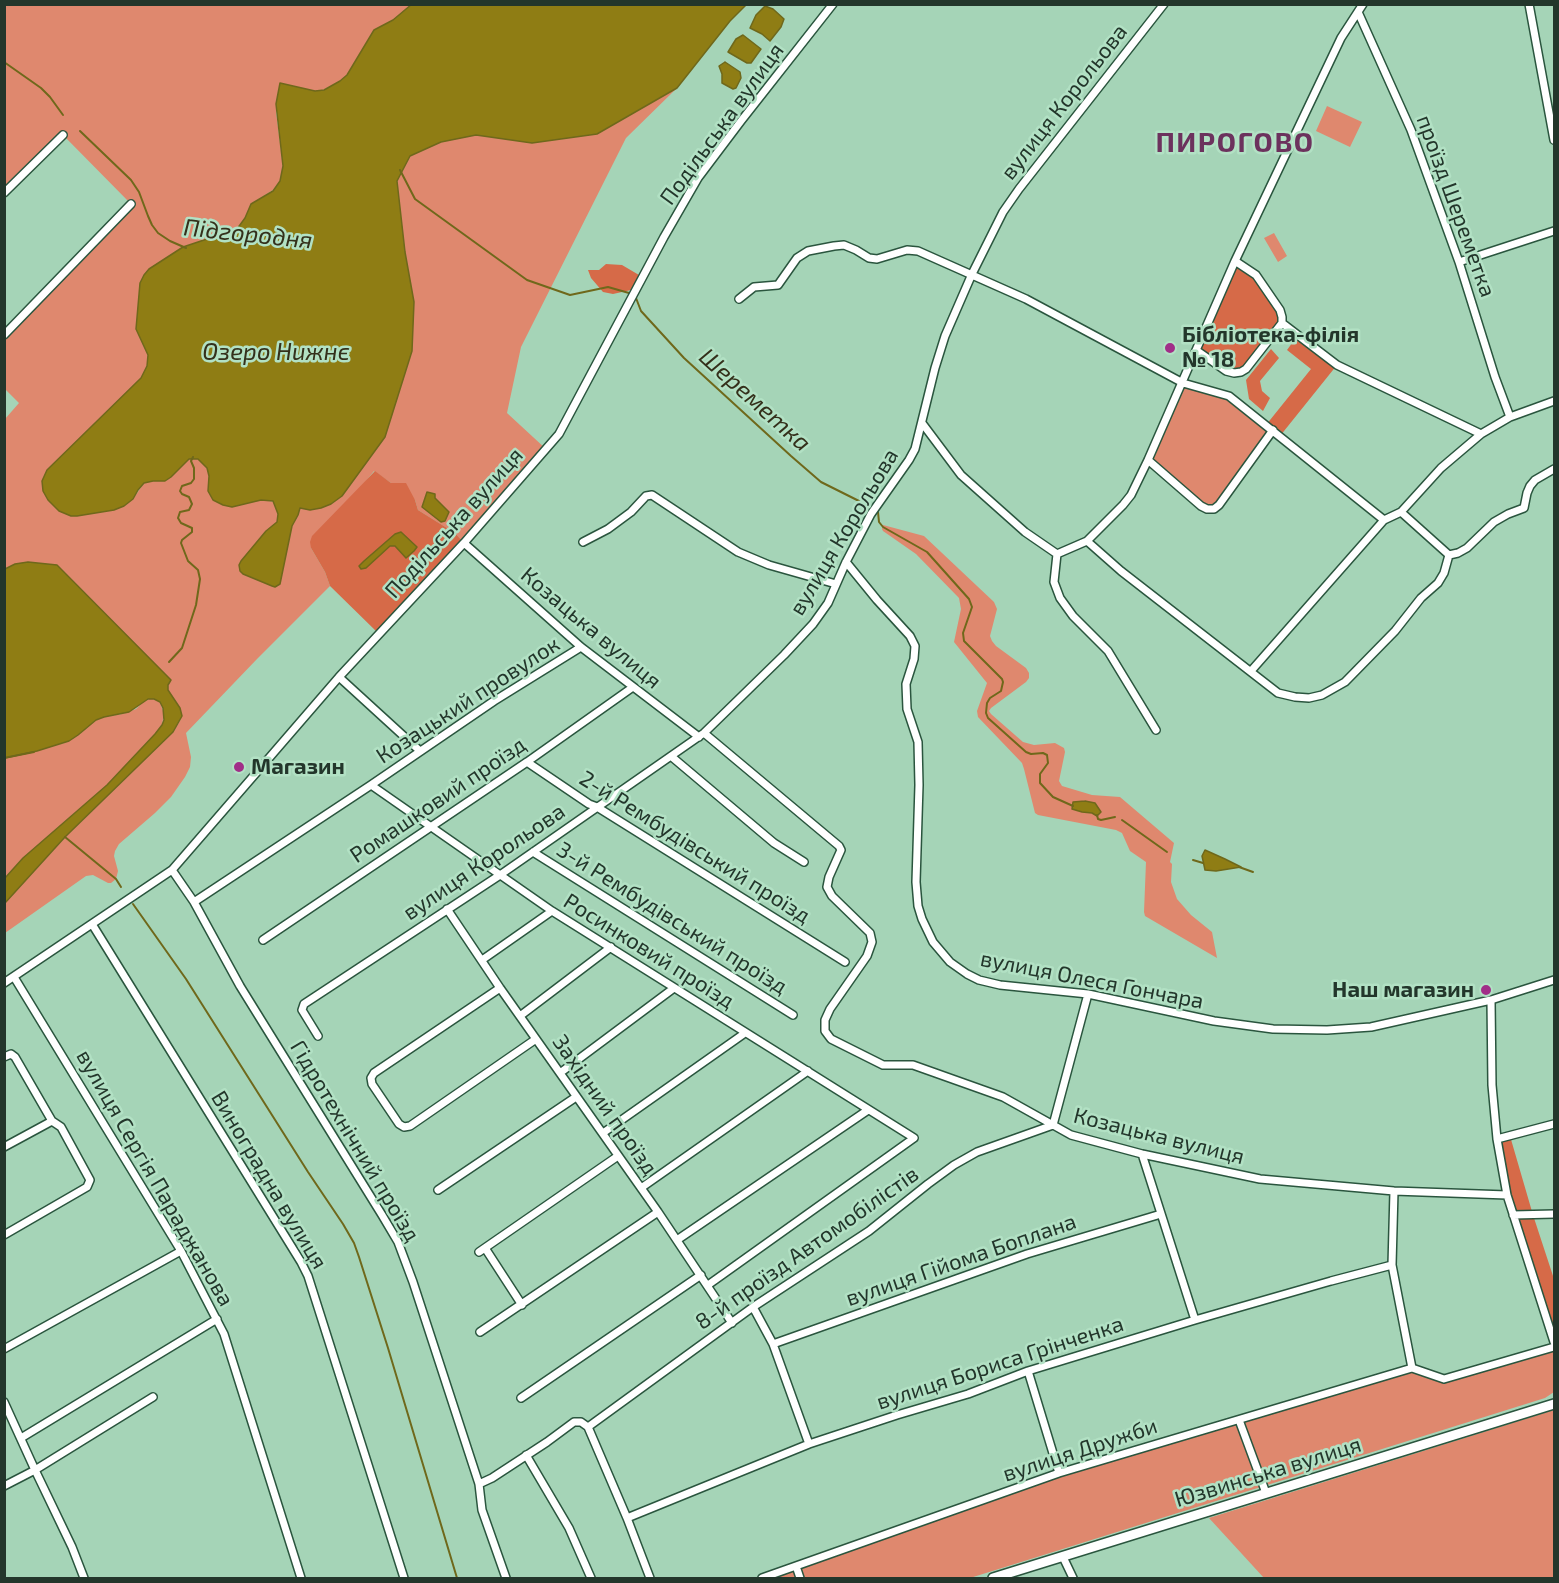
<!DOCTYPE html>
<html>
<head>
<meta charset="utf-8">
<style>
  body { margin:0 }
  #map { position:relative; width:1559px; height:1583px; overflow:hidden; background:#a5d4b7; font-family:"Exo 2",sans-serif }
  canvas { display:block }
  .frame { position:absolute; inset:0; border:6px solid #23362b; pointer-events:none }
</style>
</head>
<body>
<div id="map">
<canvas width="1559" height="1583"></canvas>
<div class="frame"></div>
</div>
<script>
const c = document.querySelector('canvas').getContext('2d');
c.lineJoin = 'round';
function paint(path, color) {
  c.fillStyle = color;
  c.fill(path, 'evenodd');
}
function toPath(rows) {
  const path = new Path2D();
  for (const r of rows) {
    path.moveTo(r[0], r[1]);
    for (let i = 2; i < r.length; i += 2) path.lineTo(r[i], r[i + 1]);
  }
  return path;
}
function stroke(path, color, width, dash) {
  c.strokeStyle = color;
  c.lineWidth = width;
  c.lineCap = dash ? 'butt' : 'round';
  c.setLineDash(dash || []);
  c.stroke(path);
}
function write(font, color, halo, rows, align = 'center') {
  c.font = font + ' "Exo 2",sans-serif';
  c.lineWidth = 5;
  c.setLineDash([]);
  c.textBaseline = 'middle';
  c.strokeStyle = halo;
  c.fillStyle = color;
  for (const [text, x, y, turn = 0] of rows) {
    c.save();
    c.translate(x, y);
    c.rotate((+turn || 0) * Math.PI / 180);
    c.textAlign = isNaN(turn) ? turn : align;
    if (halo) c.strokeText(text, 0, 0);
    c.fillText(text, 0, 0);
    c.restore();
  }
}
paint(toPath([
  [5,5,412,5,393,20,374,30,347,75,340,81,323,90,277,97,276,112,283,166,280,181,273,190,251,204,245,218,237,229,183,247,144,275,140,283,136,329,148,355,147,366,77,516,114,510,124,506,133,499,144,483,153,481,165,481,171,477,189,459,194,458,198,459,207,468,209,476,208,491,232,507,261,500,321,508,331,504,342,496,414,302,405,252,397,181,410,156,441,142,476,135,532,143,597,134,677,88,626,138,521,347,507,413,546,449,464,543,455,533,418,510,415,500,374,471,311,548,325,572,330,586,257,659,186,733,191,757,190,767,185,777,171,797,155,813,119,844,115,851,114,856,118,871,116,879,111,883,108,883,93,875,86,876,5,933,4,903,65,837,173,732,181,719,168,690,168,684,57,565,28,562,15,564,5,569,5,419,19,403,5,389,5,335,131,204,63,135,5,194],
  [1327,106,1362,122,1350,147,1316,131],
  [1274,233,1287,256,1278,262,1264,238],
  [1183,383,1229,396,1273,430,1219,505,1211,510,1148,460],
  [883,525,924,536,994,602,997,609,990,636,992,641,996,646,1026,668,1029,673,1029,678,1026,682,991,708,989,711,991,714,1023,742,1034,745,1055,743,1064,748,1065,752,1059,781,1062,786,1092,795,1120,797,1174,843,1170,862,1172,864,1171,882,1177,899,1191,915,1212,932,1217,958,1145,916,1144,912,1146,862,1130,851,1122,833,1116,830,1038,815,1035,813,1024,769,1022,763,978,717,977,711,987,683,954,642,961,609,959,598,916,554,883,531,882,529],
  [151,698,160,702,164,714,162,725,155,734,107,785,23,858,5,878,5,758,64,743,78,735,96,720,104,717,122,714,136,709,143,702],
  [1554,1347,1554,1392,1545,1398,970,1578,762,1578,1059,1473,1412,1368,1444,1379],
  [1554,1410,1554,1578,1264,1578,1209,1518]
]), '#df886e');
paint(toPath([
  [1235,261,1256,275,1282,317,1246,369,1234,373,1196,350],
  [606,264,622,265,639,275,631,290,613,294,603,292,591,278,588,270,599,270],
  [1298,335,1337,365,1280,436,1266,425,1311,369,1287,350],
  [1271,349,1279,358,1260,381,1262,391,1270,398,1263,411,1249,399,1246,380],
  [375,471,391,483,406,483,415,500,418,510,455,533,464,543,378,633,330,586,325,572,311,548,310,542,312,536],
  [1510,1136,1533,1215,1554,1279,1554,1342,1513,1215,1497,1139]
]), '#d66a48');
const water = toPath([
  [412,4,746,5,730,21,677,88,597,134,532,143,476,135,441,142,410,156,397,181,405,252,414,302,412,351,385,437,342,496,331,504,321,508,310,510,300,508,298,515,292,526,280,584,275,587,272,586,243,574,240,571,239,565,241,561,266,531,277,522,278,514,273,501,261,500,232,507,223,505,213,500,208,491,209,476,207,468,198,459,189,459,171,477,165,481,153,481,144,483,138,490,133,499,124,506,114,510,77,516,71,516,59,511,48,500,43,491,42,481,47,470,141,378,147,366,148,355,136,329,140,283,144,275,149,269,183,247,237,229,245,218,251,204,273,191,280,181,283,166,276,104,280,83,315,91,324,90,340,81,347,75,374,30,393,20,412,4],
  [765,6,773,9,784,19,781,27,770,41,762,34,750,28,756,15,765,6],
  [743,35,761,49,751,63,747,63,728,52,736,39,743,35],
  [725,62,740,72,741,78,736,88,733,89,722,83,722,74,719,66,725,62],
  [427,492,435,494,435,498,449,512,445,521,441,522,422,507,427,492],
  [401,532,417,547,414,551,406,558,395,546,390,546,366,568,361,569,359,566,364,561,395,534,401,532],
  [28,562,57,565,171,680,168,685,168,690,180,708,182,716,173,732,65,837,5,903,5,878,23,858,107,785,155,734,162,725,164,720,163,708,160,702,154,699,148,699,129,712,104,717,96,720,78,735,69,741,37,751,5,758,5,569,15,564,28,562],
  [1085,801,1095,803,1101,812,1097,816,1092,813,1082,812,1072,809,1073,802,1085,801],
  [1205,850,1225,859,1241,867,1216,871,1205,870,1202,856,1205,850]
]);
paint(water, '#8f7d14');
stroke(water, '#6f681b', 1.5);
stroke(toPath([
  [4,62,41,88,50,97,63,115],
  [80,131,131,180,139,192,148,216,152,225,158,233,170,241,186,248],
  [400,170,415,199,527,280,570,295,608,287,629,293],
  [636,298,641,311,684,358,791,456,821,482,869,506],
  [878,512,879,522,883,527,927,552,969,599,972,607,963,633,964,641,1002,679,1003,682,1001,691,990,698,987,703,986,713,988,718,1026,752,1031,754,1043,753,1047,755,1048,763,1040,774,1040,783,1053,797,1073,806],
  [169,662,182,648,196,605,200,579,198,570,188,561,181,543,182,540,192,532,192,528,181,523,178,518,180,512,189,510,192,504,189,497,182,494,180,491,182,486,191,483,194,479,194,468,191,461,193,457],
  [4,758,34,752],
  [1097,815,1098,819,1101,820,1115,817],
  [1122,820,1167,852],
  [65,837,116,879,121,887],
  [1193,860,1203,863],
  [1239,867,1253,872],
  [133,904,186,979,308,1172,343,1224,354,1243,359,1257,388,1348,457,1578]
]), '#6f681b', 2);
const minor = toPath([
  [1529,4,1554,140],
  [1358,12,1411,130,1459,262,1495,377,1510,417],
  [4,193,63,135],
  [1459,262,1554,231],
  [739,299,754,287,778,285,797,258,808,251,834,246,844,245,856,250,869,258,877,259,907,250,918,251,1026,299,1183,383,1229,396,1384,520],
  [1282,323,1337,365,1481,434],
  [4,335,131,204],
  [1196,350,1226,371,1234,373,1241,372,1246,369,1282,323,1282,317,1280,310,1256,275,1235,261],
  [922,423,961,475,1025,532,1057,554,1054,582,1060,598,1073,616,1108,651,1156,730],
  [1148,460,1201,506,1207,509,1214,509,1219,505,1273,430],
  [1087,541,1121,571,1278,693,1295,697,1309,698,1322,695,1345,682,1395,631,1421,598,1438,583,1444,573,1449,555,1401,512,1441,468,1481,434,1510,417,1554,401],
  [583,542,608,529,631,512,646,496,652,495,738,552,769,565,836,584],
  [464,543,581,647,699,737],
  [1057,554,1087,541,1123,505,1131,495,1148,460,1235,261,1341,38,1363,4],
  [1449,555,1458,553,1467,548,1494,522,1508,514,1524,508,1527,493,1530,486,1535,480,1554,469],
  [846,562,877,600,910,636,915,646,914,659,906,684,907,709,918,742,919,785,916,882,918,906,922,919,933,942,950,962,967,974,979,980,1000,985,1088,994,1214,1021,1273,1029,1327,1030,1371,1027,1491,1000,1554,980],
  [1251,671,1384,520,1401,512],
  [339,677,420,751],
  [704,733,839,846,841,850,829,877,827,887,832,896,870,933,872,942,867,956,830,1009,825,1020,825,1031,831,1039,883,1065,913,1065,1003,1097,1071,1135,1142,1154,1260,1179,1394,1191,1507,1195],
  [672,757,774,843,804,862],
  [527,762,589,804,597,807,845,962],
  [371,785,552,911,914,1138,708,1285],
  [533,852,793,1015],
  [172,870,194,902,240,986,382,1215,398,1242,413,1282,479,1484,482,1510,506,1578],
  [194,902,371,785,494,701,581,647],
  [447,909,500,988,658,1212,732,1323],
  [92,924,301,1262,308,1276,404,1578],
  [263,940,527,762,633,687],
  [482,960,552,911],
  [14,977,181,1251,224,1334,301,1578],
  [4,983,172,870,263,765,339,677,464,543,559,434,664,237,698,178,741,121,833,4],
  [500,988,374,1073,371,1078,372,1084,399,1124,404,1127,410,1126,536,1039],
  [1491,1000,1492,1085,1497,1139,1507,1195,1554,1342],
  [520,1016,611,947],
  [318,1036,302,1010,304,1004,500,875,704,733,784,655,813,624,828,603,846,562,871,514,909,460,915,449,935,368,945,336,972,274,1003,212,1019,189,1164,4],
  [4,1057,11,1054,15,1057,52,1121,61,1127,90,1180,87,1187,4,1235],
  [560,1073,674,988],
  [603,1133,745,1033],
  [1497,1139,1554,1124],
  [4,1147,52,1121],
  [1142,1154,1195,1320],
  [641,1188,808,1071],
  [438,1190,576,1097],
  [1394,1191,1392,1265,1412,1368,1444,1379,1554,1347],
  [1513,1215,1554,1214],
  [677,1240,868,1110],
  [485,1248,522,1305],
  [479,1252,618,1156],
  [753,1307,773,1344,809,1444],
  [480,1332,658,1212],
  [773,1344,1027,1254,1161,1214],
  [4,1349,181,1251],
  [1028,1371,1059,1473],
  [521,1398,701,1275],
  [4,1402,35,1470,72,1547,84,1578],
  [1239,1420,1266,1493],
  [588,1427,753,1307,869,1231,928,1184,954,1165,977,1152,1053,1125,1088,994],
  [588,1427,627,1518,650,1578],
  [21,1438,217,1319],
  [526,1455,569,1528,591,1578],
  [479,1484,492,1478,547,1442,574,1422,581,1422,588,1427],
  [4,1486,35,1470,153,1397],
  [627,1518,809,1444,897,1415,968,1394,1028,1371,1195,1320,1331,1281,1392,1265],
  [1063,1557,1073,1578],
  [796,1566,800,1578],
  [762,1578,1059,1473,1412,1368]
]);
const secondary = toPath([
  [993,1578,1554,1404]
]);
stroke(minor, '#2a553e', 10);
stroke(secondary, '#2a553e', 12);
stroke(minor, '#fff', 7);
stroke(secondary, '#fff', 9);
for (const [x, y, r, color] of [
  [1170,348,6,"#a12e88"],
  [239,767,6,"#a12e88"],
  [1486,990,6,"#a12e88"]
]) {
  const dot = new Path2D();
  dot.arc(x, y, r, 0, 2 * Math.PI);
  c.fillStyle = color;
  c.fill(dot);
  stroke(dot, '#b2e1c4', 2);
}
write('22px', '#23362b', '#b2e1c4', [
  ["вулиця Корольова",1064,102,-52],
  ["Подільська вулиця",722,124,-54],
  ["проїзд Шереметка",1456,206,70],
  ["Подільська вулиця",454,523,-48],
  ["вулиця Корольова",844,532,-59],
  ["Козацька вулиця",591,628,40],
  ["Козацький провулок",468,700,-33],
  ["Ромашковий проїзд",438,800,-34],
  ["2-й Рембудівський проїзд",695,847,32],
  ["вулиця Корольова",484,862,-34],
  ["3-й Рембудівський проїзд",672,918,32],
  ["Росинковий проїзд",649,951,32],
  ["вулиця Олеся Гончара",1092,980,11],
  ["Західний проїзд",605,1105,55],
  ["Козацька вулиця",1159,1136,14],
  ["Гідротехнічний проїзд",355,1141,59],
  ["вулиця Сергія Параджанова",155,1178,60],
  ["Виноградна вулиця",269,1180,59],
  ["8-й проїзд Автомобілістів",807,1248,-35],
  ["вулиця Гійома Боплана",961,1260,-19],
  ["вулиця Бориса Грінченка",1000,1363,-18],
  ["вулиця Дружби",1080,1450,-18],
  ["Юзвинська вулиця",1268,1472,-17]
]);
write('bold 22px', '#23362b', '#b2e1c4', [
  ["Бібліотека-філія",1182,335],
  ["№ 18",1182,360],
  ["Магазин",251,767],
  ["Наш магазин",1474,990,"right"]
], 'left');
write('italic 24px', '#34301b', '#b2e1c4', [
  ["Підгородня",248,234,6],
  ["Озеро Нижнє",276,352],
  ["Шереметка",755,400,42]
]);
c.letterSpacing = '1.5px';
write('bold 28px', '#6c325d', '#b2e1c4', [
  ["ПИРОГОВО",1235,143]
]);
c.letterSpacing = '0px';
</script>
</body>
</html>
